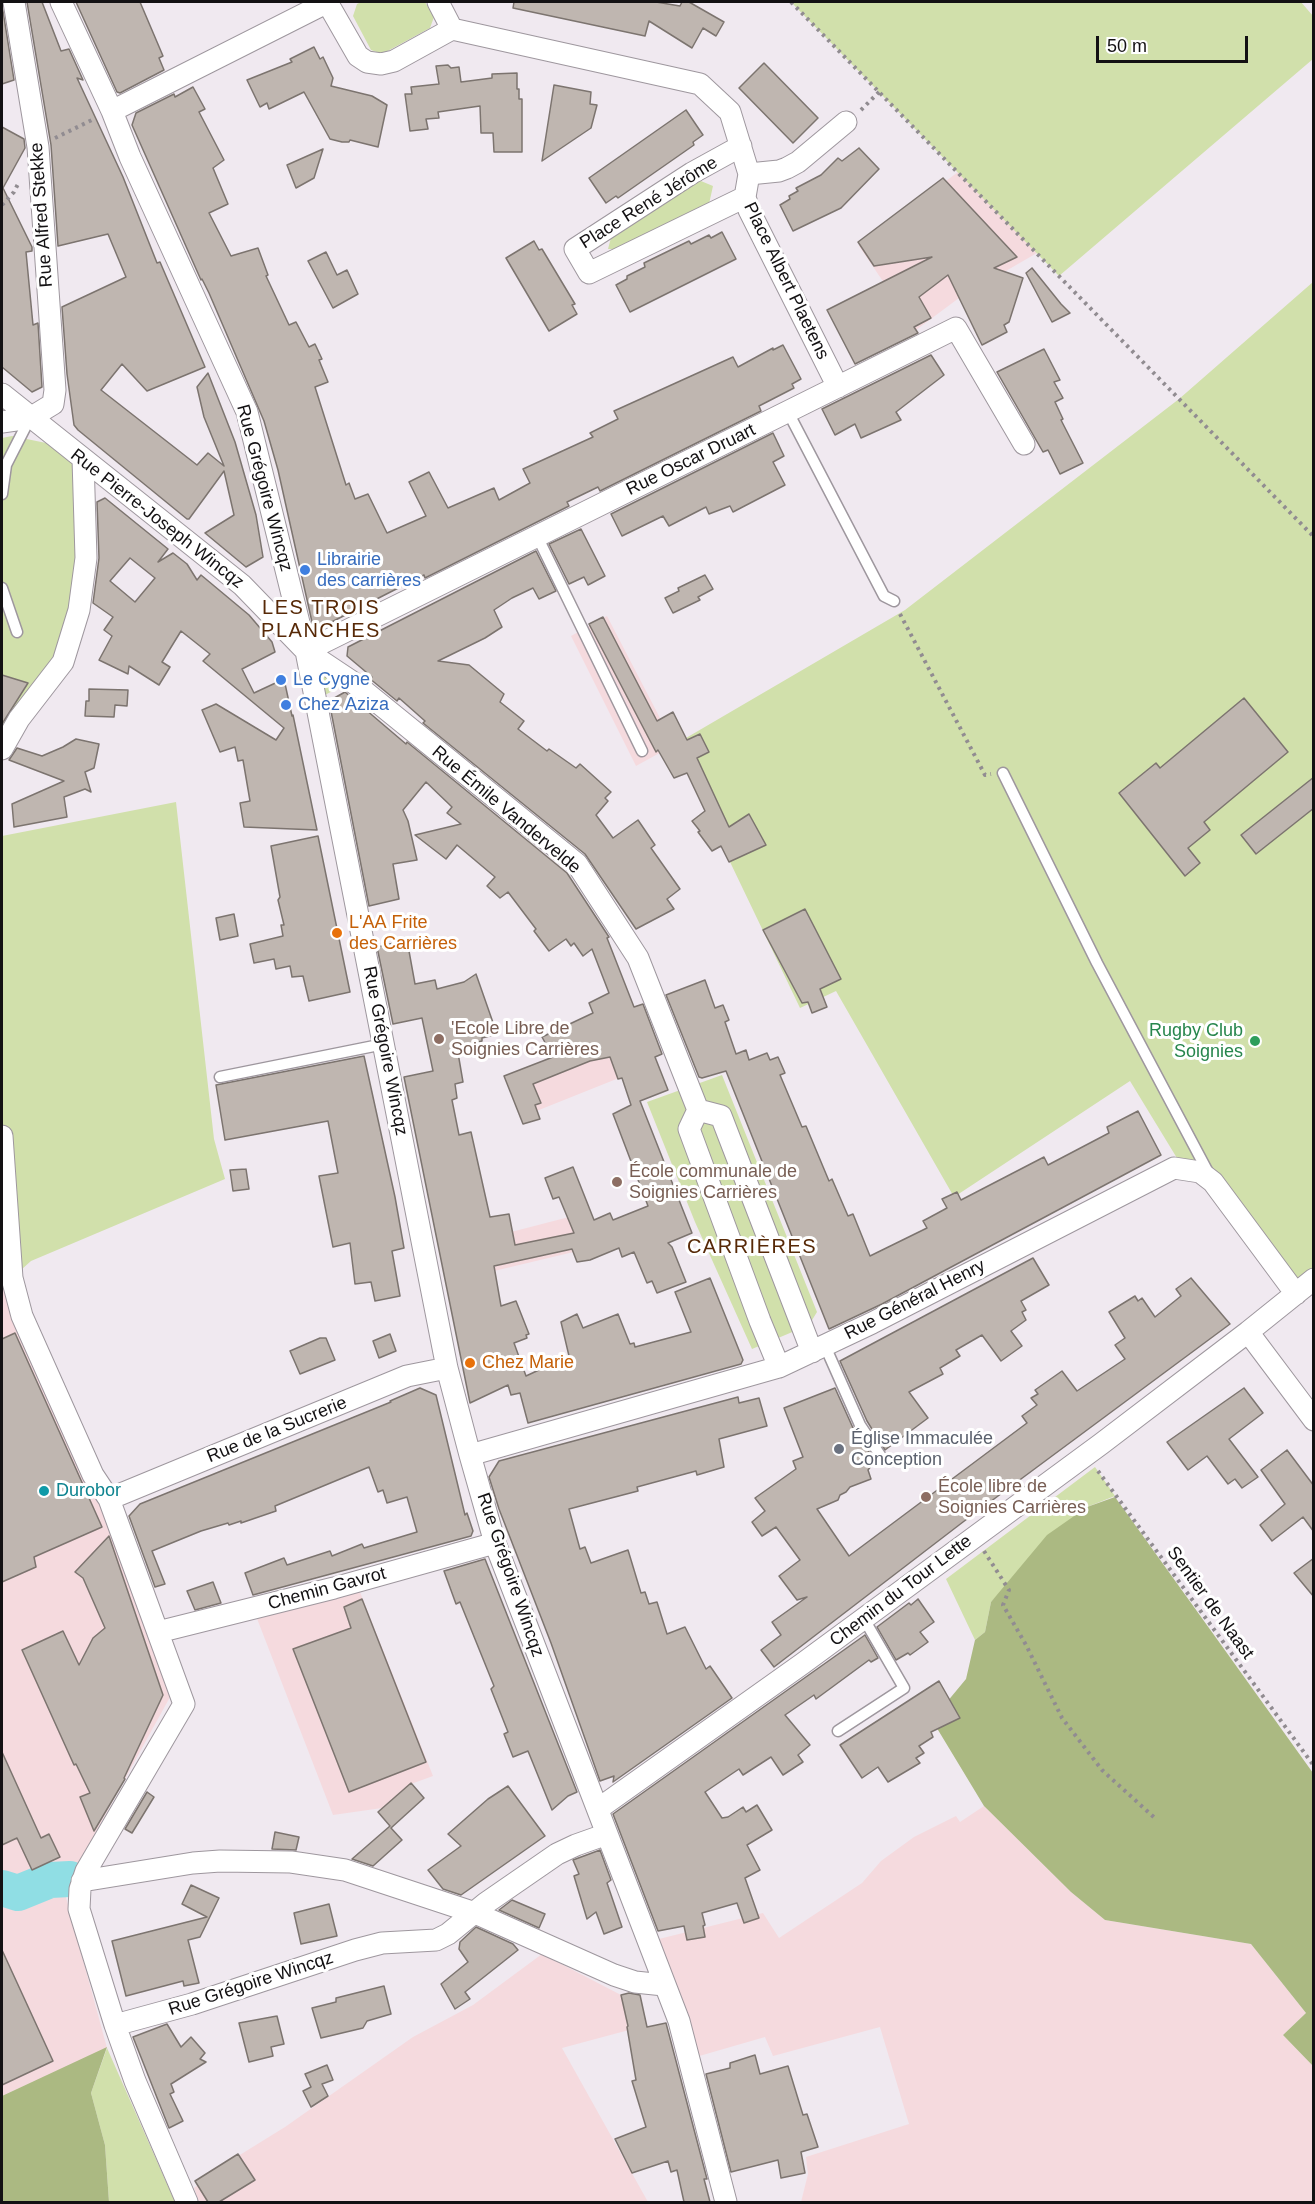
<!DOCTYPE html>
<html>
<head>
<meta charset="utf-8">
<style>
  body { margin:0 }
  #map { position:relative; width:1315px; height:2204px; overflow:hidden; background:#f0e9f0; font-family:Helvetica,sans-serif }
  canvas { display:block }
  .frame { position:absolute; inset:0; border:3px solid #131113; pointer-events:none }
  .scale { position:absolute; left:1096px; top:36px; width:152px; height:27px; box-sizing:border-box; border:3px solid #131113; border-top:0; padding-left:8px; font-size:18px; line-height:21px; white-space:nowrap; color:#131113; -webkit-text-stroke:4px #fff; paint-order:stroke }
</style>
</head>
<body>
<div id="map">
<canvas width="1315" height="2204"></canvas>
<div class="frame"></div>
<div class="scale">50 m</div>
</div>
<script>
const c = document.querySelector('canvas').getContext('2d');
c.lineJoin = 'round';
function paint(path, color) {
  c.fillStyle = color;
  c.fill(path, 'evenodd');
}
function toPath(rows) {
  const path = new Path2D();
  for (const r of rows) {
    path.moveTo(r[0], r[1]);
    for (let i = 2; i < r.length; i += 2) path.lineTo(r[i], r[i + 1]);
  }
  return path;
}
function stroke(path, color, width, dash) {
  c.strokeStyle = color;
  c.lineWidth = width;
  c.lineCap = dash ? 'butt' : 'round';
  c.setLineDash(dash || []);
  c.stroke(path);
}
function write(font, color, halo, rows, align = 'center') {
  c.font = font + ' Helvetica,sans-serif';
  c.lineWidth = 6;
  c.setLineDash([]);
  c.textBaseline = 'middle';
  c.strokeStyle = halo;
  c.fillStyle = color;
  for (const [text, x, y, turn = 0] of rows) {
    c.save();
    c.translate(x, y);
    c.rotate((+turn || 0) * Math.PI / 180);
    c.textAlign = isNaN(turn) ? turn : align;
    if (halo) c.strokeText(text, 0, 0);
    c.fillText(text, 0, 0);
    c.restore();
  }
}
paint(toPath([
  [958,172,1037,253,959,298,916,330,859,246],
  [607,616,674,745,636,766,571,636],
  [614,1038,629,1074,529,1114,516,1078],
  [2,1190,12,1278,121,1552,170,1697,64,1890,107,2048,2,2096],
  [569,1217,582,1250,494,1271,440,1244,515,1231],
  [358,1587,433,1776,411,1784,382,1808,333,1815,256,1616],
  [984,1806,1071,1892,1105,1920,1251,1944,1306,2013,1283,2035,1313,2066,1313,2202,801,2202,808,2174,806,2157,909,2124,880,2027,773,2056,765,2037,689,2059,647,1942,763,1913,779,1938,862,1883,881,1861,914,1837,956,1816,960,1822],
  [542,1954,621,1995,629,2030,562,2048,648,2202,199,2202,194,2188,222,2166,285,2127,413,2037,473,2005]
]), '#f5dade');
paint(toPath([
  [361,2,425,2,434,17,430,28,382,54,371,50,353,16,357,4],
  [791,2,1301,2,1313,16,1313,59,1059,276],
  [696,179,713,186,709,204,621,249,608,249,612,234],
  [1313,282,1313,1279,1296,1294,1216,1188,1183,1168,1130,1081,954,1197,836,991,800,1008,674,745,905,610,1179,399],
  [12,436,51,444,81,471,82,575,59,655,2,735,2,438],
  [327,672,342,686,325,695,322,675],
  [176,802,214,1139,225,1179,31,1261,12,1278,2,1190,2,836],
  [722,1075,817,1312,809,1325,752,1349,695,1222,647,1102],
  [1095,1467,1115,1496,1087,1507,991,1602,985,1632,975,1640,946,1579],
  [107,2048,175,2202,109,2202,105,2145,91,2093]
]), '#d1e0ab');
paint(toPath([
  [1115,1497,1313,1773,1313,2066,1283,2035,1306,2013,1251,1944,1105,1920,1071,1892,984,1806,932,1720,966,1679,975,1640,985,1632,991,1602,1047,1535,1087,1507],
  [107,2047,91,2093,105,2145,109,2202,2,2202,2,2096]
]), '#abb982');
stroke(toPath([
  [2,1888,18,1893,50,1880,70,1879]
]), '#90dee4', 36);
const building = toPath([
  [27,2,42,2,61,51,69,49,83,80,77,78,123,177,157,263,160,262,205,367,147,391,122,364,101,390,197,465,208,453,224,466,204,417,197,387,208,373,235,442,256,515,263,557,246,567,205,533,234,515,224,471,189,519,187,519,78,430,74,425,67,374,62,307,126,277,108,234,58,246,51,145,27,2],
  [76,2,140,2,163,56,159,58,164,70,120,93,117,92,76,2],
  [514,2,656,2,680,6,682,2,689,2,724,22,716,36,703,28,692,48,649,21,645,36,513,8,514,2],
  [2,5,14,80,2,84,2,5],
  [314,47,320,59,323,57,333,78,331,86,372,96,387,105,378,147,350,140,349,142,342,142,330,139,304,92,269,109,267,103,260,107,247,80,292,62,290,59,314,47],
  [764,63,818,118,793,143,739,88,764,63],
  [448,65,451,68,459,67,461,82,492,78,492,74,517,73,517,89,519,89,519,99,522,99,522,152,494,152,493,133,481,133,480,106,438,112,439,118,426,119,428,129,410,131,405,94,412,94,411,87,439,84,436,66,448,65],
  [554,85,591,92,590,104,597,105,591,128,542,161,554,85],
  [193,87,205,109,199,112,224,160,213,168,228,204,209,213,231,256,258,248,268,275,266,276,289,325,296,322,309,347,315,344,322,359,319,360,328,382,315,387,346,485,349,483,355,499,368,494,387,533,426,516,409,482,429,472,448,508,494,488,499,500,530,483,523,469,593,437,590,433,618,419,614,411,733,357,738,367,773,348,773,350,783,345,801,379,792,384,794,388,759,406,761,411,600,491,598,487,567,502,569,506,425,578,424,575,410,582,314,631,278,470,264,421,209,293,202,279,201,280,132,125,136,113,174,94,175,97,193,87],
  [686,110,703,135,693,142,694,145,618,198,616,196,606,203,589,178,686,110],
  [2,127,24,139,25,148,3,188,32,247,32,251,26,252,33,325,38,323,42,387,32,392,2,367,2,127],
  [859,148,879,169,841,208,793,231,780,205,790,199,789,196,798,191,796,188,821,175,838,158,842,161,859,148],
  [323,149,314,178,296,188,287,165,323,149],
  [943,178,1017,257,994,268,1023,278,1009,322,1004,325,1007,332,982,345,948,275,919,297,931,318,914,327,918,333,855,364,827,310,932,257,874,266,858,242,943,178],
  [722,232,736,259,630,312,616,285,627,279,627,276,645,267,644,263,689,241,691,244,709,235,711,238,722,232],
  [534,241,539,250,542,249,575,304,572,305,577,314,549,331,506,258,534,241],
  [326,252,337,275,347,270,358,294,333,308,308,261,326,252],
  [1032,268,1061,304,1070,313,1052,322,1026,273,1032,268],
  [1044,349,1060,380,1054,382,1063,398,1055,402,1063,419,1061,420,1083,463,1060,474,1048,450,1043,452,997,372,1044,349],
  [931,355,944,375,896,412,901,420,861,438,855,424,835,435,822,409,931,355],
  [773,433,784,456,773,462,785,485,733,512,730,506,709,514,706,507,669,526,663,516,622,536,611,514,773,433],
  [105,498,168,549,158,562,173,553,187,564,197,580,201,575,249,615,272,642,275,652,242,669,254,693,284,679,292,716,293,715,317,830,244,827,240,803,250,801,243,760,238,761,235,747,220,752,202,710,216,704,276,740,284,728,203,661,210,654,181,631,162,662,170,667,159,685,129,666,128,674,99,660,112,636,104,630,113,617,93,603,99,558,97,502,105,498],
  [130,558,155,578,135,602,110,581,130,558],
  [581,529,605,576,588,585,584,577,569,584,549,544,581,529],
  [536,551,556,591,539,599,533,588,512,598,494,610,502,627,485,638,438,661,469,665,504,694,500,702,524,721,518,729,547,751,549,749,576,768,580,764,611,792,605,798,608,801,596,815,613,838,638,820,655,845,651,848,680,889,667,899,674,909,636,929,585,854,423,723,425,721,399,698,397,701,369,678,372,677,347,656,348,647,536,551],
  [705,575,713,589,698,597,700,600,673,613,665,598,679,591,678,588,705,575],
  [603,617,657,721,673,712,687,740,700,734,709,752,697,758,729,827,749,814,766,845,729,862,721,846,712,851,698,832,700,831,692,821,705,811,687,773,674,778,658,750,656,752,589,624,603,617],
  [2,675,28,683,2,724,2,675],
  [89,689,128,690,127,706,115,705,114,717,85,716,86,701,89,701,89,689],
  [345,692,406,744,407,742,567,873,609,937,607,938,634,1007,643,1004,662,1054,655,1057,668,1090,640,1101,692,1233,668,1243,672,1247,686,1282,657,1293,652,1281,647,1283,634,1252,622,1257,619,1248,590,1260,577,1262,572,1249,494,1266,501,1306,516,1301,529,1334,526,1335,527,1338,514,1343,526,1376,569,1356,561,1322,577,1314,583,1328,618,1314,630,1344,634,1343,635,1347,691,1332,675,1292,710,1278,743,1360,741,1364,528,1423,520,1393,511,1395,508,1385,470,1403,404,1077,433,1071,422,1018,393,1024,377,947,407,940,415,984,435,980,437,989,464,982,476,974,497,1034,482,1038,482,1041,457,1047,463,1082,455,1084,457,1098,452,1100,459,1135,471,1132,490,1217,509,1214,515,1245,574,1233,559,1197,553,1199,545,1178,573,1167,594,1220,610,1213,613,1220,648,1206,613,1114,631,1105,622,1078,618,1079,610,1057,590,1061,533,1084,541,1103,535,1105,540,1119,523,1124,504,1076,553,1057,542,1037,593,1013,589,1003,609,993,592,949,583,956,574,943,571,946,566,939,549,951,534,931,536,929,508,892,500,898,487,886,495,877,457,845,446,859,415,835,461,824,447,813,452,807,426,782,403,810,408,821,417,860,393,864,399,899,369,906,329,701,345,692],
  [1244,698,1288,752,1204,822,1210,830,1188,848,1200,863,1185,876,1119,793,1156,763,1160,768,1244,698],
  [76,739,99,744,94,768,85,772,91,792,85,789,64,797,67,817,14,827,12,804,64,781,9,760,17,748,42,756,63,747,76,739],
  [1314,777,1314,808,1256,854,1241,835,1314,777],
  [318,836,350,992,309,1001,303,976,292,977,290,966,276,969,274,959,254,963,250,944,283,936,281,925,284,925,278,900,280,897,271,846,318,836],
  [805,909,841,979,820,989,827,1007,812,1013,808,1002,802,1003,763,930,805,909],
  [234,914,238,936,220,940,216,918,234,914],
  [705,980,715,1008,723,1005,729,1020,725,1022,736,1054,746,1050,749,1060,767,1053,770,1060,778,1057,785,1073,780,1075,802,1127,806,1126,829,1181,832,1179,848,1216,853,1214,870,1256,927,1228,923,1221,947,1208,942,1199,957,1192,961,1200,1044,1157,1048,1165,1109,1133,1107,1127,1138,1111,1161,1155,882,1304,829,1329,726,1071,702,1078,699,1077,666,995,705,980],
  [364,1056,395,1197,404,1248,392,1251,400,1296,375,1301,371,1282,355,1284,350,1243,333,1247,319,1176,338,1173,328,1121,225,1140,216,1085,364,1056],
  [246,1169,249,1189,233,1191,230,1170,246,1169],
  [1033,1258,1049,1285,1021,1301,1026,1310,1022,1312,1026,1320,1011,1331,1022,1346,1001,1361,982,1335,956,1350,960,1356,940,1368,943,1374,909,1392,928,1418,885,1450,867,1421,840,1361,1033,1258],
  [1191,1278,1230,1324,963,1522,774,1667,761,1650,781,1635,772,1622,807,1597,797,1600,779,1576,800,1560,776,1527,762,1536,752,1522,765,1511,755,1498,796,1469,793,1461,803,1457,784,1408,835,1388,853,1428,875,1461,868,1470,871,1479,850,1487,846,1492,840,1495,838,1500,817,1509,849,1556,1027,1423,1022,1416,1037,1405,1031,1398,1038,1394,1035,1390,1062,1371,1077,1391,1125,1359,1115,1345,1125,1338,1109,1312,1135,1296,1138,1301,1142,1298,1155,1317,1181,1296,1176,1289,1191,1278],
  [15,1333,102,1527,34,1557,36,1567,2,1582,2,1339,15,1333],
  [390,1334,396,1351,379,1358,373,1341,390,1334],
  [320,1338,326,1338,335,1360,300,1374,290,1351,320,1338],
  [420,1388,436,1395,465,1515,467,1513,473,1531,471,1536,253,1595,245,1573,284,1558,287,1565,330,1551,332,1556,362,1544,364,1548,417,1532,407,1497,387,1503,383,1490,378,1492,369,1467,275,1506,276,1511,241,1523,241,1521,229,1525,228,1523,201,1531,152,1551,165,1584,155,1587,129,1516,140,1504,391,1402,390,1401,420,1388],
  [1244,1388,1263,1413,1229,1439,1258,1477,1242,1488,1235,1479,1228,1484,1207,1456,1188,1470,1167,1442,1244,1388],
  [738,1397,739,1403,759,1398,767,1426,719,1439,724,1467,697,1475,696,1471,637,1487,638,1491,569,1509,580,1549,585,1547,591,1563,628,1550,641,1593,645,1592,649,1604,657,1602,667,1634,685,1627,706,1669,710,1666,732,1698,613,1782,614,1776,600,1781,551,1643,499,1509,489,1477,499,1461,738,1397],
  [1287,1450,1314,1486,1314,1532,1303,1517,1272,1541,1260,1525,1285,1504,1261,1470,1287,1450],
  [109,1536,163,1695,124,1778,125,1779,94,1831,80,1797,90,1793,76,1764,74,1765,22,1650,63,1631,79,1665,93,1638,105,1628,83,1578,75,1572,109,1536],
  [1314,1558,1314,1597,1294,1573,1314,1558],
  [485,1559,577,1792,568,1796,552,1810,528,1751,513,1757,504,1734,508,1732,491,1689,494,1686,460,1602,456,1604,444,1571,485,1559],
  [213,1582,221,1603,195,1610,187,1591,213,1582],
  [362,1599,426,1762,349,1792,293,1649,351,1628,344,1607,362,1599],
  [918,1599,934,1622,920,1632,928,1642,910,1655,908,1653,896,1660,877,1627,909,1603,911,1605,918,1599],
  [865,1635,878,1658,871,1662,869,1660,816,1699,814,1695,785,1715,810,1745,798,1755,803,1762,783,1775,771,1757,743,1775,739,1769,705,1792,722,1818,728,1817,743,1807,746,1812,757,1805,772,1830,747,1845,760,1870,745,1878,759,1918,744,1923,737,1903,702,1913,705,1925,703,1926,705,1937,687,1940,684,1926,658,1931,613,1814,865,1635],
  [939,1681,960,1718,931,1732,933,1737,919,1746,924,1753,916,1758,920,1763,888,1782,878,1767,862,1778,840,1745,939,1681],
  [2,1752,41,1838,49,1834,60,1857,32,1870,17,1838,2,1845,2,1752],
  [411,1783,424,1798,391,1828,402,1840,373,1866,352,1859,390,1826,378,1812,411,1783],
  [508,1786,545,1836,461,1895,443,1889,428,1870,461,1846,448,1834,488,1799,508,1786],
  [147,1792,154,1797,132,1833,125,1829,147,1792],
  [275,1832,299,1837,296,1850,272,1849,275,1832],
  [600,1850,611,1880,607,1883,622,1927,604,1934,596,1912,587,1919,574,1876,579,1874,573,1860,600,1850],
  [191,1885,219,1898,200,1937,188,1940,199,1983,184,1986,183,1981,126,1996,112,1941,207,1917,182,1904,191,1885],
  [512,1900,545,1914,539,1928,499,1910,512,1900],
  [329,1904,337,1936,301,1944,294,1913,329,1904],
  [476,1927,513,1944,518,1950,465,1992,470,1999,455,2009,441,1984,468,1962,459,1949,460,1942,476,1927],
  [2,1950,53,2061,2,2085,2,1950],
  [384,1986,391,2014,367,2021,363,2028,321,2038,312,2008,336,2002,336,1998,384,1986],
  [629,1993,640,1995,647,2027,666,2023,707,2179,704,2179,710,2202,684,2202,677,2170,671,2172,668,2161,632,2173,615,2139,646,2127,632,2081,636,2080,627,2027,628,2026,621,1995,629,1993],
  [277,2016,284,2044,271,2047,273,2056,249,2062,239,2023,277,2016],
  [167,2024,181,2047,191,2037,205,2053,200,2059,206,2062,171,2084,174,2092,170,2094,183,2121,169,2128,133,2037,167,2024],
  [755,2055,760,2074,788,2066,803,2115,807,2114,818,2147,801,2152,805,2173,781,2178,778,2160,731,2172,706,2074,730,2068,730,2063,755,2055],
  [327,2065,333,2080,322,2084,328,2096,311,2107,303,2091,311,2087,305,2074,327,2065],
  [238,2154,255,2180,219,2202,208,2202,195,2181,238,2154]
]);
paint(building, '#bfb6b0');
stroke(building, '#7c746f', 1.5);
const lane = toPath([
  [788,412,884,596,894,601],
  [2,494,6,465,30,418],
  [537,536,642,751],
  [2,588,17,632],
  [1003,773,1097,963,1209,1174],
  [220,1077,384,1044],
  [825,1346,860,1425,882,1458],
  [838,1731,904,1688,864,1619]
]);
const street = toPath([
  [61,2,112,111,130,157,247,412,306,651,447,1368,470,1455,495,1543,679,2021,726,2202],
  [327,2,358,56,367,62,381,64,394,61,452,29,700,84,730,112,749,174,745,197,749,210,838,387],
  [438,2,452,29],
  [112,111,328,2],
  [741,146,692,173,575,249,589,273,745,197],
  [749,174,779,171,787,168,798,162,846,122],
  [2,394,242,585,306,651,354,683,577,864,638,958,698,1110],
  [2,422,30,418,53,404,55,390,38,147,14,2],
  [306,651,956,328,1024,444],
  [2,749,19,719,63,662,79,610,86,558,83,459],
  [2,1136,12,1278,22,1316,93,1475,109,1499,184,1704,86,1871,80,1889,79,1909,115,2025,135,2081,187,2202],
  [1248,1332,1314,1420],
  [779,1367,760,1321,689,1129,698,1110,721,1116,812,1352],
  [470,1455,779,1367,872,1323,1174,1168,1200,1172,1213,1182,1296,1294],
  [109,1499,407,1376,447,1368],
  [158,1632,334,1588,495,1543],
  [598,1809,802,1664,1101,1444,1248,1332,1314,1279],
  [82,1881,193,1863,220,1861,291,1862,345,1870,475,1913,614,1975,635,1982,664,1985],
  [115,2025,192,2004,355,1950,382,1943,436,1940,448,1934,486,1903,557,1854,576,1845,607,1834]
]);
stroke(lane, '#9e979e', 13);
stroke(street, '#9e979e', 23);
stroke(toPath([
  [791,2,1314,537],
  [861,110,880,91],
  [55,138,94,119],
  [2,205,14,192,19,182],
  [900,614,985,775,991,774],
  [1098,1471,1314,1766],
  [984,1551,1009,1590,1003,1605,1026,1645,1062,1718,1102,1770,1157,1820]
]), '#918c91', 4, [3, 4.5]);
stroke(lane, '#fff', 10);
stroke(street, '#fff', 21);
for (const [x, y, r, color] of [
  [305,570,6,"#3f7fe0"],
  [281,680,6,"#3f7fe0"],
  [286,705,6,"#3f7fe0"],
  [337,933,6,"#e8710a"],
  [439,1039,6,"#8d6e63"],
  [1255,1041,6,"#2e9e5b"],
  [617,1182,6,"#8d6e63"],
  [470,1363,6,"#e8710a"],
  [839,1449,6,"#6b7280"],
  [44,1491,6,"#0f9aa8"],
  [926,1497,6,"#8d6e63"]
]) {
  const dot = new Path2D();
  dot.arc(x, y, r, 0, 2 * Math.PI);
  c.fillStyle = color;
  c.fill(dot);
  stroke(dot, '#fff', 2);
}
write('18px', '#131113', '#fff', [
  ["Place René Jérôme",649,203,-32],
  ["Rue Alfred Stekke",42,215,-94],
  ["Place Albert Plaetens",786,281,64],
  ["Rue Oscar Druart",691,460,-26],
  ["Rue Grégoire Wincqz",264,488,75],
  ["Rue Pierre-Joseph Wincqz",157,519,38],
  ["Rue Émile Vandervelde",506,810,40],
  ["Rue Grégoire Wincqz",385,1051,79],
  ["Rue Général Henry",915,1300,-27],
  ["Rue de la Sucrerie",277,1430,-22],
  ["Rue Grégoire Wincqz",510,1575,71],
  ["Chemin Gavrot",327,1589,-15],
  ["Chemin du Tour Lette",901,1591,-37],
  ["Sentier de Naast",1210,1603,54],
  ["Rue Grégoire Wincqz",251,1984,-18]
]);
write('18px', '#366cbe', '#fff', [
  ["Librairie",317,560],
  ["des carrières",317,581],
  ["Le Cygne",293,680],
  ["Chez Aziza",298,705]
], 'left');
write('18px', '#c56008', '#fff', [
  ["L'AA Frite",349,923],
  ["des Carrières",349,944],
  ["Chez Marie",482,1363]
], 'left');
write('18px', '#785e54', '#fff', [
  ["'Ecole Libre de",451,1029],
  ["Soignies Carrières",451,1050],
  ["École communale de",629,1172],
  ["Soignies Carrières",629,1193],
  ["École libre de",938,1487],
  ["Soignies Carrières",938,1508]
], 'left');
write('18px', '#27864d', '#fff', [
  ["Rugby Club",1243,1031],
  ["Soignies",1243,1052]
], 'right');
write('18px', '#5b616d', '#fff', [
  ["Église Immaculée",851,1439],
  ["Conception",851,1460]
], 'left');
write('18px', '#0d838f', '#fff', [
  ["Durobor",56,1491]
], 'left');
c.letterSpacing = '1.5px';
write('20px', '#572907', '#fff', [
  ["LES TROIS",321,608],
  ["PLANCHES",321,631],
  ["CARRIÈRES",752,1247]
]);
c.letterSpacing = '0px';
</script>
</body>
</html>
